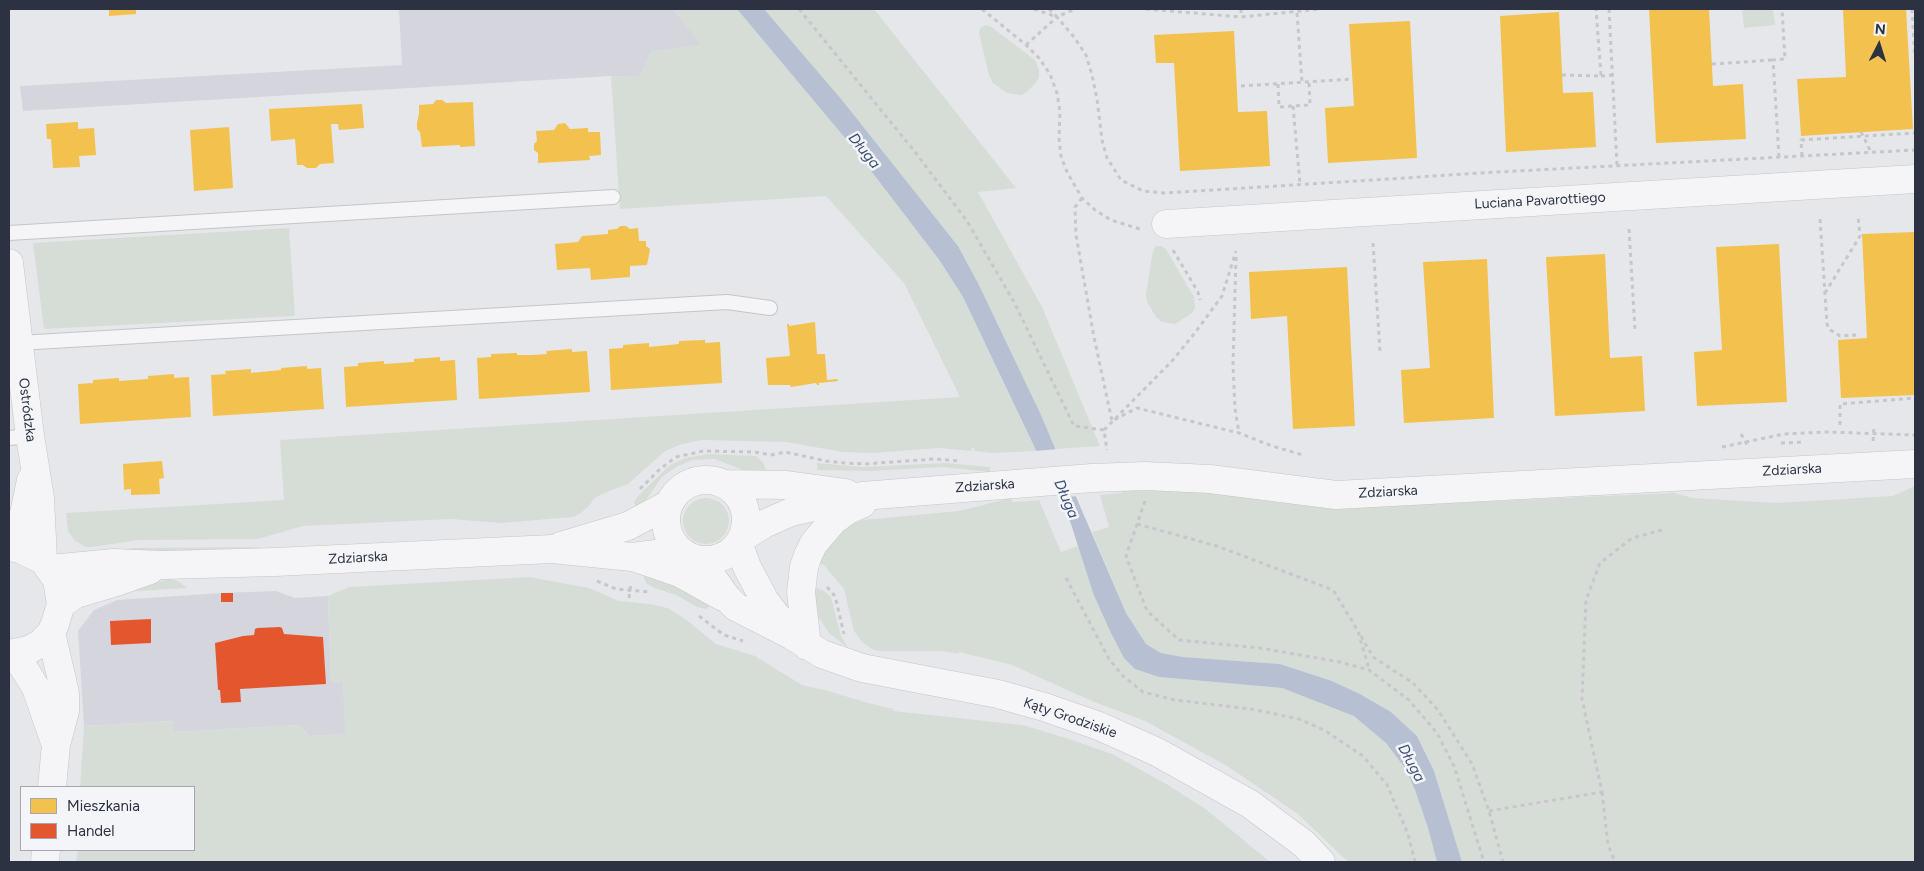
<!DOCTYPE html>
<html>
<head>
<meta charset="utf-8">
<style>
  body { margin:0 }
  #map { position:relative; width:1924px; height:871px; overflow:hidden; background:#e6e7ea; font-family:Figtree,sans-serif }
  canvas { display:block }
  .frame { position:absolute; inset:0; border:10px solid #2d3242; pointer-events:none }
  .legend { position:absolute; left:20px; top:786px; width:175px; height:65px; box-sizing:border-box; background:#f4f5f8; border:1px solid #a4a7af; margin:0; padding:6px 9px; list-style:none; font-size:15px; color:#2d3242 }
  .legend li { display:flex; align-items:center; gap:10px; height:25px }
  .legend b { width:25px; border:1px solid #a4a7af }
  .north { position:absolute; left:1854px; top:20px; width:50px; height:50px; -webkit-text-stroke:4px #f4f5f8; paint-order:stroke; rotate:5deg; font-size:14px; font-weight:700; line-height:20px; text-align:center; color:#2d3242 }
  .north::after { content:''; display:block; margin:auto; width:18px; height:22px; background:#2d3242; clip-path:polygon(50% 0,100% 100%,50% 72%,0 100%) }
</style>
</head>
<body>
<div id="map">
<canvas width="1924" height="871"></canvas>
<div class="frame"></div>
<ul class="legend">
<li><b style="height:14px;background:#f2c14e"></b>Mieszkania</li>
<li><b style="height:14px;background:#e4572e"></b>Handel</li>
</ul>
<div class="north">N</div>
</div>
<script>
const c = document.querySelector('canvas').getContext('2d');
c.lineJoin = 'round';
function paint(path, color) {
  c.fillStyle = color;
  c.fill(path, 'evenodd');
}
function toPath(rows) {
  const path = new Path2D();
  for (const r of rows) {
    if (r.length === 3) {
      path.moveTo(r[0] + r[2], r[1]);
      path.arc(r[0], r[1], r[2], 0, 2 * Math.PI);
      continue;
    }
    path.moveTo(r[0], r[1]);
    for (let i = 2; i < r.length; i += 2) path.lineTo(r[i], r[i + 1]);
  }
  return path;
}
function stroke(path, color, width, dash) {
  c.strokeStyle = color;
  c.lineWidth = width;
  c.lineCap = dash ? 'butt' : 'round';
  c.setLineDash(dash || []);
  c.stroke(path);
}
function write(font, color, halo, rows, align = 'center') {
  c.font = font + ' Figtree,sans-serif';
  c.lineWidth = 5;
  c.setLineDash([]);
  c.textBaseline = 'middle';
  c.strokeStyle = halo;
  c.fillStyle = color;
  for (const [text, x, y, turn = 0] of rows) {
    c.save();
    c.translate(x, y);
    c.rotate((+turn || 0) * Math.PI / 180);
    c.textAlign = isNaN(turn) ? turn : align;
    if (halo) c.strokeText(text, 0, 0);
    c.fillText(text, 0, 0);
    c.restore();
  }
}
paint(toPath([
  [399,9,673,9,702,45,651,52,640,77,611,76,23,111,20,86,402,65],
  [276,591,295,598,328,596,331,682,343,682,346,734,309,736,299,725,174,732,173,721,84,726,78,631,94,610,117,600,221,593]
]), '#d5d6dd');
paint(toPath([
  [673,9,737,9,855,150,940,261,963,297,1036,451,991,453,975,451,974,448,972,448,971,451,939,448,871,453,843,452,786,442,702,440,682,444,665,451,628,484,602,494,595,498,588,507,578,515,572,517,501,523,451,519,303,526,258,539,139,540,92,547,86,547,75,541,68,531,66,513,284,500,280,440,960,397,904,283,826,196,620,209,611,76,640,77,651,52,701,45],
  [764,9,874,9,1016,188,978,192,1042,307,1100,446,1056,449,978,283,958,246,842,100],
  [1742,9,1773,9,1775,25,1744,28],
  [985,25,990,26,1035,60,1039,70,1039,76,1037,81,1027,92,1021,95,1007,93,993,83,989,75,979,33,980,28],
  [289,228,295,316,44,329,33,243],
  [1156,246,1161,246,1166,249,1194,297,1195,308,1192,313,1175,324,1162,322,1156,317,1147,302,1146,294,1153,251],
  [708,454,756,456,763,462,767,473,746,471,715,459,692,460,676,467,662,477,646,500,637,510,634,502,638,496,670,465,685,458],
  [817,463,862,467,945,463,990,467,990,472,942,467,871,471,817,470],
  [1915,486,1915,862,1462,862,1434,771,1417,736,1391,712,1360,694,1332,681,1280,664,1183,657,1161,653,1146,644,1126,613,1092,532,1109,527,1100,495,1121,493,1122,489,1167,489,1359,507,1674,493,1693,498,1776,503,1893,496],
  [706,521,23],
  [1011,498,1012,502,1039,500,1061,552,1078,546,1093,593,1135,669,1159,677,1282,688,1354,715,1370,728,1386,743,1405,768,1415,790,1428,828,1437,862,1348,862,1298,814,1227,766,1145,721,1094,702,1012,665,959,652,959,654,942,651,878,651,872,649,861,641,854,631,844,589,824,565,816,563,827,544,847,527,863,520,959,511],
  [262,547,252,548,103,553,131,548],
  [643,574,657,577,712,604,706,609,697,607,676,595,652,587,646,583],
  [529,577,589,588,619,601,650,604,667,608,684,618,716,644,755,656,802,685,825,690,868,703,893,709,893,711,1023,725,1069,739,1112,754,1168,785,1207,810,1270,862,76,862,78,850,194,850,194,787,80,787,84,726,174,721,174,732,299,725,309,736,345,734,343,682,331,683,328,596,349,587],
  [170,579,178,581,187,588,121,592],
  [812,586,824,591,831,597,841,636,848,648,829,633,819,618,815,609]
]), '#d6ddd6');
paint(toPath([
  [737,9,764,9,842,100,958,246,978,283,1040,413,1126,613,1146,644,1161,653,1183,657,1280,664,1332,681,1360,694,1391,712,1417,736,1434,771,1462,862,1437,862,1428,828,1415,790,1405,768,1386,743,1354,716,1282,688,1159,677,1135,669,1124,658,1110,631,1093,593,1071,524,963,297,940,261,855,150]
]), '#b7c0d2');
paint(toPath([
  [1059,449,1079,496,1056,498,1034,451]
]), '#e6e7ea');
paint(toPath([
  [109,9,136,9,136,14,109,16],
  [1649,9,1709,9,1713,86,1743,84,1746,139,1656,143],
  [1843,9,1906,9,1913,129,1801,136,1797,79,1846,77],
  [1559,12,1563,93,1593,92,1596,147,1506,152,1500,16],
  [1410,21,1417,158,1328,163,1325,108,1354,106,1349,24],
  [1234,31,1238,112,1267,111,1270,166,1180,171,1174,63,1156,63,1154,35],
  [436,100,442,100,446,103,473,102,475,146,460,147,460,145,422,147,420,132,417,129,417,123,419,114,419,105,433,104],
  [362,104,364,128,339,130,338,124,331,124,334,163,320,164,316,168,307,168,303,165,297,165,295,139,271,141,269,109],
  [78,122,78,129,94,128,96,155,79,156,80,167,53,168,51,139,47,139,46,124],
  [565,123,570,129,588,128,588,132,600,132,601,155,589,156,590,160,538,163,538,153,534,150,534,144,537,141,536,131,554,130,558,124],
  [229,127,233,188,194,191,190,130],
  [620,226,626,226,630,229,638,228,639,241,646,241,646,246,650,249,647,265,630,266,630,277,591,280,590,268,557,270,555,244,578,242,582,236,608,234,608,230,617,229],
  [1915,232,1915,395,1841,398,1838,340,1867,338,1862,234],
  [1779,244,1787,402,1697,406,1694,352,1722,350,1716,247],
  [1605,254,1610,358,1642,356,1645,411,1555,416,1546,257],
  [1487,259,1494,418,1404,423,1401,370,1430,368,1423,262],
  [1347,267,1355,426,1293,429,1287,316,1251,319,1249,272],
  [815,322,817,354,825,354,827,380,837,379,838,381,819,383,819,385,817,385,816,383,791,387,790,385,768,385,766,358,790,356,787,324,789,324,789,326],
  [705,340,705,343,720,342,722,383,611,390,609,349,623,348,623,345,649,343,649,347,679,344,679,341],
  [572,349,572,352,587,351,590,392,479,399,477,358,491,357,491,354,517,353,517,355,532,355,547,354,546,351],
  [440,357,440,361,455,360,457,400,346,407,344,367,358,366,358,363,384,361,384,364,414,362,414,359],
  [307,366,307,369,321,368,324,409,213,416,211,375,226,374,225,371,251,369,251,373,281,370,281,368],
  [174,374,174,378,189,377,191,417,80,424,78,384,93,383,93,380,119,378,119,381,148,379,148,376],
  [162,461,164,478,159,479,160,494,131,495,131,489,124,490,123,464]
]), '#f2c14e');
paint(toPath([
  [221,593,233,593,233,602,221,602],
  [151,619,151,643,111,645,110,621],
  [280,627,282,628,284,634,323,637,326,684,240,689,241,702,221,703,220,690,218,690,215,643,243,636,254,635,255,629,257,628]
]), '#e4572e');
const service = toPath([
  [9,233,613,197],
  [18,343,727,302,770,308],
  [9,438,30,436]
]);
const minor = toPath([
  [1166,224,1915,179]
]);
const tertiary = toPath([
  [9,263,30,436,40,498,43,560],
  [706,520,40],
  [724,484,787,485,846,493],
  [743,537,764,524,791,512,862,496,1092,478,1145,476,1210,479,1336,495,1915,464],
  [9,544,16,534,24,514,31,480],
  [739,545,747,567,765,601,786,628],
  [561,546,628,526,669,504],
  [9,547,20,549,43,560,57,580,61,604,55,624,51,633,41,643,29,650,9,654],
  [639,559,680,573,723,597],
  [700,560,727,598,736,607,791,635,822,654,862,668,998,694,1044,707,1099,726,1157,752,1250,804,1304,844,1321,862],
  [51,569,113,563,163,565,275,562,552,549,632,557,680,551],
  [61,604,76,594,119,581,150,570],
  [51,633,65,693,65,711,56,745,52,787],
  [807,646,801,592,804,567,808,555,814,543,833,521,848,510,862,504],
  [15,654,36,688,56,745],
  [45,862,46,850]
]);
stroke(service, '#c4c5c8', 16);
stroke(minor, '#c4c5c8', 29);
stroke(tertiary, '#c4c5c8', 29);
stroke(toPath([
  [799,9,915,152,967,221,1014,302,1074,426,1104,430,1107,450],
  [982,9,1026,45,1039,58,1050,74,1057,93,1060,112,1059,138,1061,156,1067,172,1082,198,1095,210,1111,220,1143,230],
  [1034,9,1057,17],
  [1049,9,1057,17,1075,9],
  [1146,9,1241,17,1320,9],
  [1241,9,1241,17],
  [1609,9,1617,165],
  [1912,9,1915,58],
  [1297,13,1302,82],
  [1026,45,1057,17,1074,37,1086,55,1092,75,1097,99,1102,140,1107,158,1121,180,1143,191,1165,193,1498,172,1915,150],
  [1712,64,1773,60],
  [1562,75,1601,76,1596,9],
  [1601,76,1613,75],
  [1278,84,1279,107,1293,106,1310,105,1309,82],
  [1241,86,1352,79],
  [1293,106,1300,184],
  [1861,132,1871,152],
  [1802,156,1801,140,1915,133],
  [1779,157,1773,60,1785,59,1782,9],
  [1082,198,1075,207,1076,235,1094,337,1112,421,1137,408,1239,433,1272,446,1303,455],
  [1820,219,1827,324,1829,329,1840,336,1856,335],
  [1629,229,1635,330],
  [1373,243,1380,351],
  [1173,250,1198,292,1200,300],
  [1236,257,1233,365,1235,409,1239,433],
  [1825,293,1860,236,1858,216],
  [1840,425,1840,404,1915,398],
  [1104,430,1172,361,1194,334,1222,296,1236,251],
  [1741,434,1749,448],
  [1873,441,1874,427],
  [1781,443,1805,442],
  [1722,447,1784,434,1827,432,1915,435],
  [640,489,660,469,676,457,703,451,755,452,771,455,785,452,826,461,845,463,865,464,934,459,961,461],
  [1145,501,1126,556,1147,611,1179,640,1260,648,1340,662,1369,670,1409,700,1437,733,1454,766,1484,862],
  [1137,524,1217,546,1333,590,1358,631,1369,669],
  [1066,578,1109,659,1123,676,1143,692,1175,700,1251,709,1299,719,1324,730,1363,756,1387,785,1408,834,1415,862],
  [597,581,616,589,649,592],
  [827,587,835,596,844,634],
  [629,598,631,583],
  [699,616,724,635,743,641],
  [1361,636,1373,657,1413,683,1438,710,1472,764,1489,811,1503,862],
  [1602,792,1608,845,1615,862],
  [1489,811,1602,792,1582,699,1586,600,1600,563,1632,538,1666,529]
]), '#c7c7cb', 3, [4, 4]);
stroke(service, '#f5f5f7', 14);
stroke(minor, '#f5f5f7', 28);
stroke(tertiary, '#f5f5f7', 28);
write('14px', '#2d3242', '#f4f5f8', [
  ["Luciana Pavarottiego",1540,201,-3],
  ["Ostródzka",27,410,83],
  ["Zdziarska",1792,470,-3],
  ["Zdziarska",985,486,-4],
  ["Zdziarska",1388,492,-3],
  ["Zdziarska",358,558,-3],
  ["Kąty Grodziskie",1070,718,19]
]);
write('italic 15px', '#3a4d73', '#f4f5f8', [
  ["Długa",864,151,51],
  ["Długa",1066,499,67],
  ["Długa",1411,763,62]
]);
</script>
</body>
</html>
